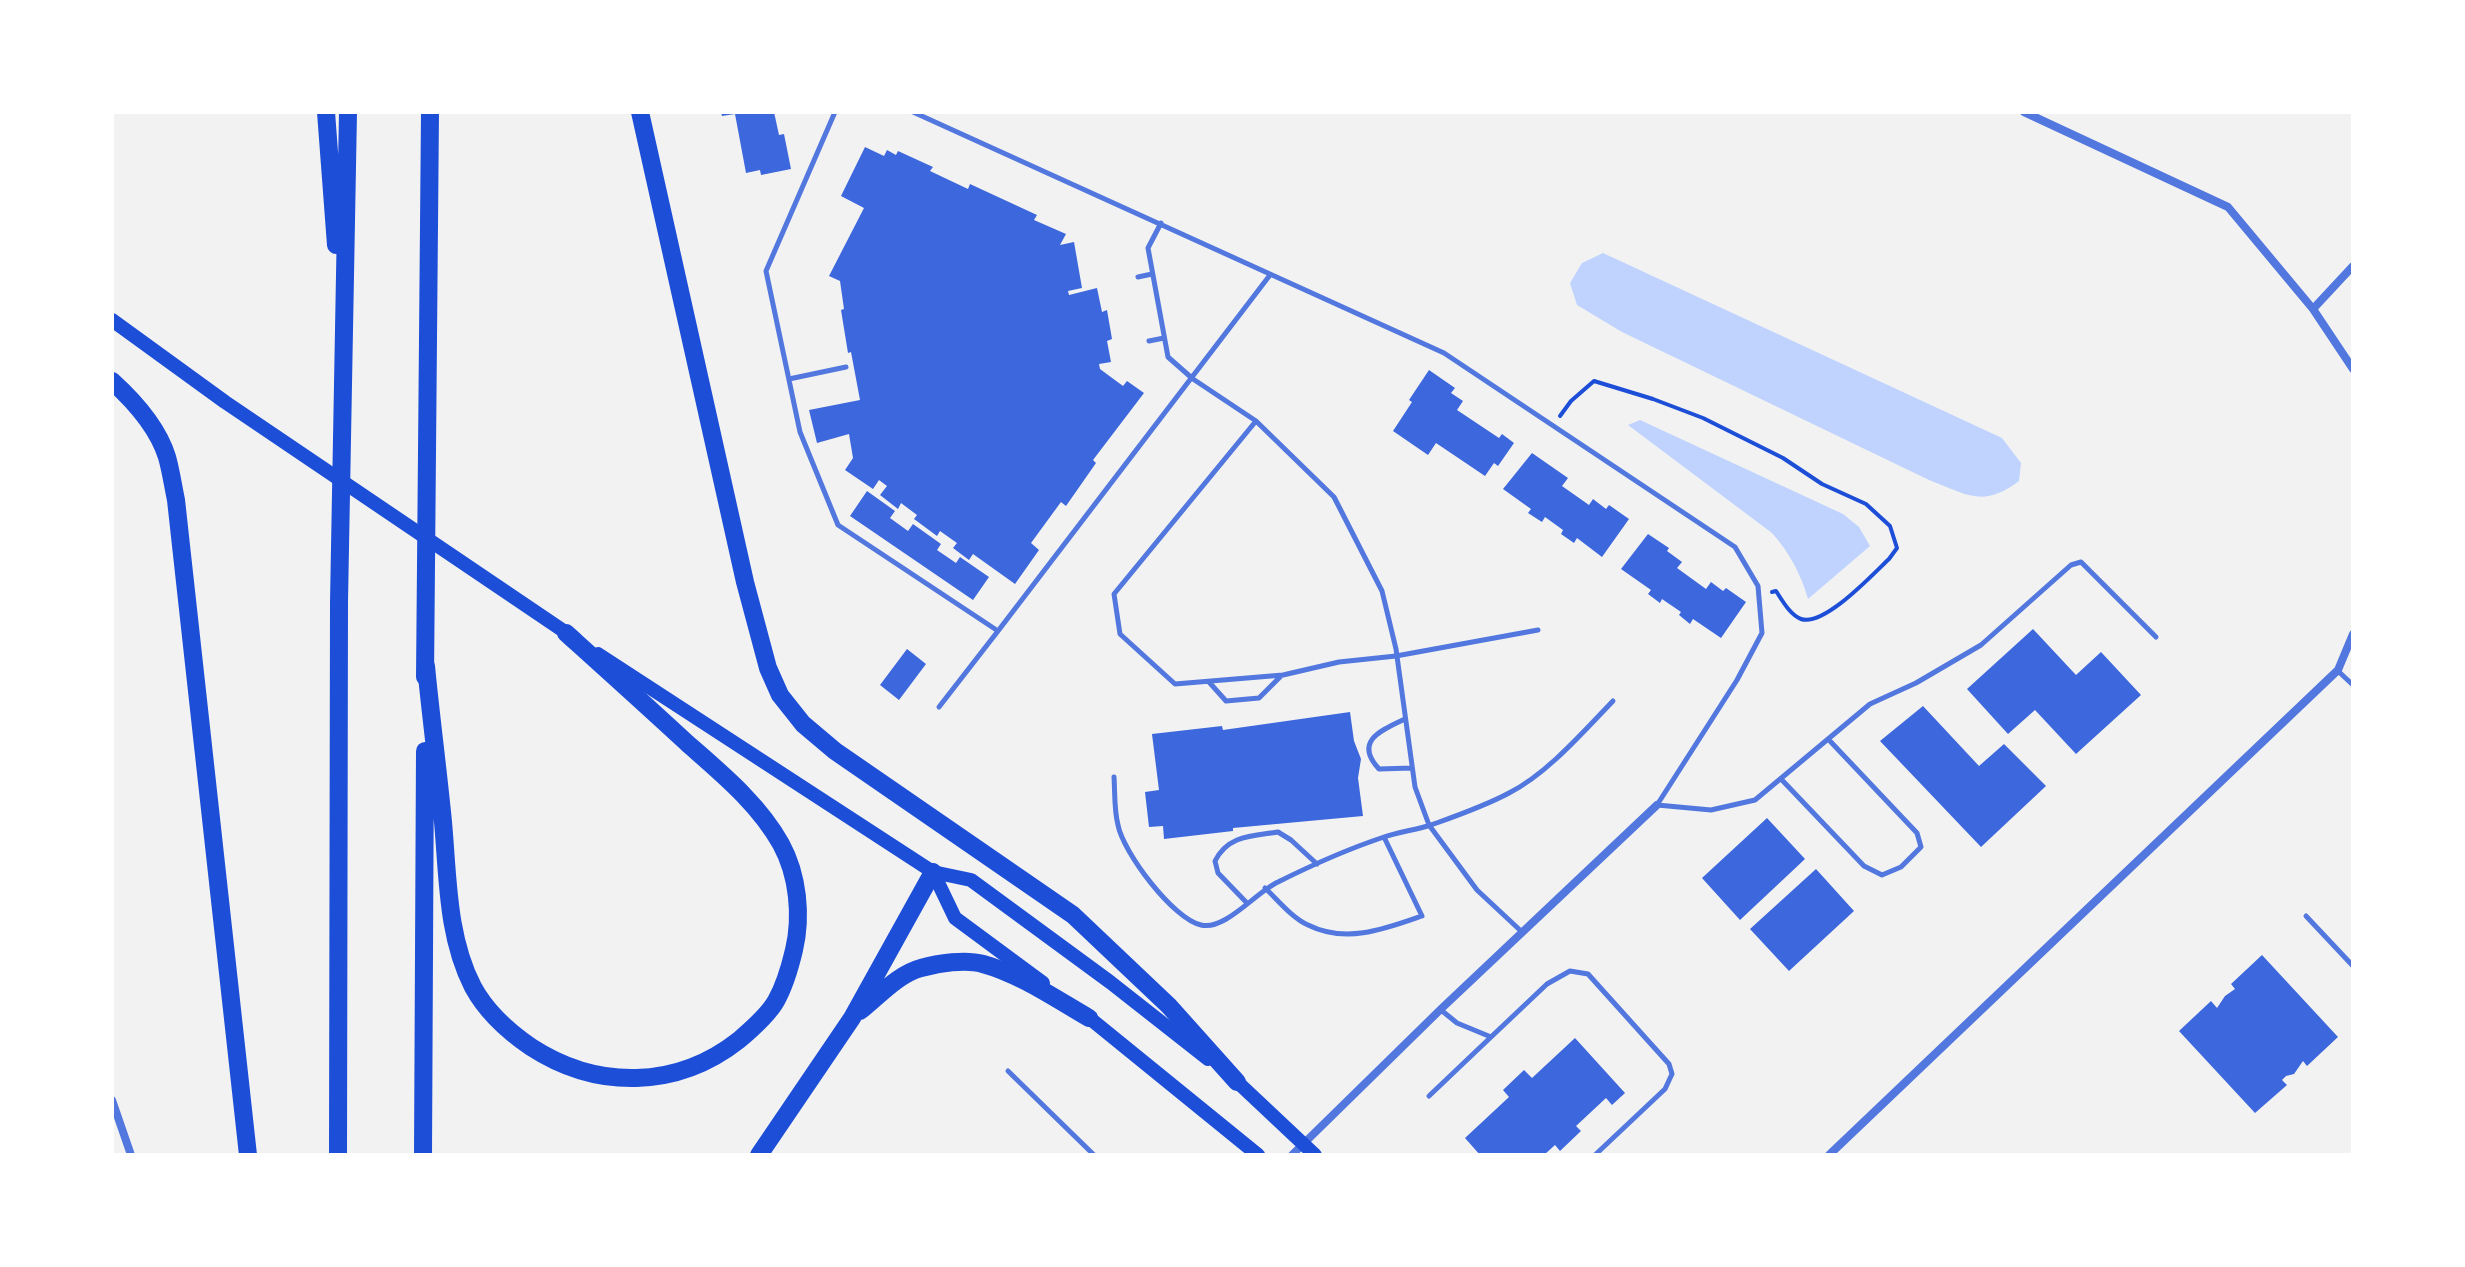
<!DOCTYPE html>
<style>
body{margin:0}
#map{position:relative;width:2465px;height:1267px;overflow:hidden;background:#f2f2f2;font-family:"Noto Sans",sans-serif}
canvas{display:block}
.frame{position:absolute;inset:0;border:114px solid #fff;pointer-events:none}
</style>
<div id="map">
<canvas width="2465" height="1267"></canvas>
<div class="frame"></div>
</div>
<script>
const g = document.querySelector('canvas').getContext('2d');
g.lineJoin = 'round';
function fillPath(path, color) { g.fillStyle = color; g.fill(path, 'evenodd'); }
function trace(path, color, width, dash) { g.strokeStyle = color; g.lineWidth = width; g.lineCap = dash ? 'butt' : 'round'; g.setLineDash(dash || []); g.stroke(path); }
fillPath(new Path2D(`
 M1603 253 2002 438 2021 463 2019 481C1983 508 1968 495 1929 480L1622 332 1577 305 1570 283 1582 263Z
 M1640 420 1843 514 1859 527 1870 546 1808 599C1801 574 1789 552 1772 533L1628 425Z`), '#bfd3fe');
fillPath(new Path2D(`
 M721 112H774L779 135 784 134 791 169 761 175 760 170 746 173 735 114 722 116Z
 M865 147 884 156 887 150 896 155 898 151 933 167 930 171 968 189 970 184 1037 215 1034 220 1066 234 1060 245 1074 242 1082 288 1068 291 1069 295 1097 288 1102 312 1107 310 1112 339 1107 341 1111 362 1099 364 1100 369 1123 386 1127 381 1144 393 1093 460 1096 463 1066 506 1061 502 1031 543 1039 550 1015 584 973 554 969 560 953 548 957 543 940 531 937 536 914 519 917 515 901 503 898 509 880 495 887 486 879 480 873 489 845 470 853 458 849 434 817 443 809 410 860 400 851 352 848 353 841 310 844 309 840 281 829 276 864 208 841 196Z
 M1429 370 1455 388 1451 393 1463 401 1457 410 1499 438 1502 434 1514 443 1498 466 1494 463 1485 476 1436 443 1428 455 1393 431 1412 402 1409 400Z
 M1532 453 1568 478 1562 486 1589 505 1593 499 1606 509 1609 505 1629 519 1602 557 1577 538 1574 543 1561 534 1563 530 1545 517 1542 522 1528 513 1531 509 1503 489Z
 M867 491 895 511 890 518 908 531 913 524 941 544 937 550 956 563 960 557 989 577 973 600 850 516Z
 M1648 534 1669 548 1667 551 1682 562 1677 568 1706 589 1711 582 1723 591 1726 588 1746 602 1721 638 1693 619 1690 624 1679 615 1681 612 1662 599 1660 603 1648 594 1651 590 1621 569Z
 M2033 629 2076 675 2101 652 2141 695 2076 754 2035 710 2008 734 1967 689Z
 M907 649 926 664 899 700 880 685Z
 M1923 706 1979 766 2004 744 2046 786 1981 847 1880 741Z
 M1350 712 1354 741 1361 759 1358 778 1363 816 1233 828V831L1164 839 1163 826 1149 827 1145 792 1159 790 1152 734 1222 726 1223 730Z
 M1767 818 1805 859 1740 920 1702 878Z
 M1816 869 1854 911 1789 971 1750 929Z
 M2262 955 2338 1037 2307 1066 2303 1061 2294 1074 2286 1076 2282 1080 2287 1085 2255 1113 2179 1031 2211 1001 2217 1008 2225 996 2235 989 2231 984Z
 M1575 1038 1625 1093 1612 1105 1606 1098 1576 1126 1581 1131 1560 1151 1555 1145 1544 1155H1480L1465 1138 1509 1097 1503 1090 1524 1070 1532 1078Z`), '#3d67dc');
trace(new Path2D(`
 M1560 416 1571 401 1594 381 1653 399 1703 418 1783 458 1822 484 1866 504 1890 526 1897 548 1889 559C1872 575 1824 627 1801 619 1790 615 1782 600 1776 591L1772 592`), '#1d4ed8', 4);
trace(new Path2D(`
 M835 112 766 271 800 432 838 525 998 631 1270 275
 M913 112 1444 353 1735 547 1758 586 1762 633 1737 680 1657 805 1711 810 1755 800 1870 704 1916 683 1981 645 2071 565 2081 562 2156 637
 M1161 223 1148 248 1168 357 1193 379 1256 421 1334 497 1382 591 1396 649 1415 787 1429 825 1477 890 1522 932
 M1138 277 1152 274
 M1149 341 1164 338
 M789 379 846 367
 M1256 421 1114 594 1120 634 1175 684 1283 675 1339 662 1396 656 1538 630
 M2338 671 2353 685
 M1209 682 1226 701 1259 698 1281 676
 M939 707 998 631
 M1405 719C1382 730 1353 741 1379 769L1412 768
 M1114 777C1115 793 1114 810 1118 825 1123 852 1173 919 1201 925 1225 931 1256 892 1278 882 1312 865 1348 849 1384 837 1399 832 1415 830 1431 825 1456 816 1485 806 1509 793 1547 774 1584 731 1613 701
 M1781 779 1864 866 1882 875 1901 867 1921 847 1917 833 1829 740
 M1265 888C1278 900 1292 918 1308 925 1346 944 1385 929 1422 916L1384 837
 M1246 902 1218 873 1215 861C1228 835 1252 836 1278 832L1291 840 1317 864
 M2306 916 2353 966
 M1441 1010 1457 1023 1491 1037 1547 984 1570 971 1588 974 1669 1064 1672 1074 1665 1089 1595 1155
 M1008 1071 1094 1155
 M1429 1096 1491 1037`), '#5277de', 5);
trace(new Path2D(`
 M2024 112 2228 207 2313 309 2353 369
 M2313 309 2353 266
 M112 1100 131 1155
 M1292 1155 1441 1009 1657 805
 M1829 1155 2338 670 2353 634`), '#5277de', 8);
trace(new Path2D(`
 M112 320 225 402 574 638
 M598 654 933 872 971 880 1110 982 1208 1059
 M933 872 955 918 1043 983
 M1082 1012 1258 1155
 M1231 1076 1315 1155`), '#1d4ed8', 14);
trace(new Path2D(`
 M326 112 336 245
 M640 112 745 582 768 668 780 695 803 724 835 751 1073 915 1169 1006 1237 1082
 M112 381C134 401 158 428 167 457 171 471 173 486 176 500L248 1155
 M426 666C431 718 438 770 443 822 448 877 447 937 473 987 486 1011 509 1032 531 1047 597 1090 677 1089 739 1040 752 1029 768 1015 776 1001 785 985 790 967 794 950 802 916 798 875 781 844 759 804 721 773 687 743 647 706 607 670 566 633
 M425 677 430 112
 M860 1011C878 997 898 974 921 968 938 963 966 959 983 964 1020 974 1056 999 1089 1018
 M338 1155 339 602 348 112
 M423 1155 425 751
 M759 1155 852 1018 933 872`), '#1d4ed8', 18);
</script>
